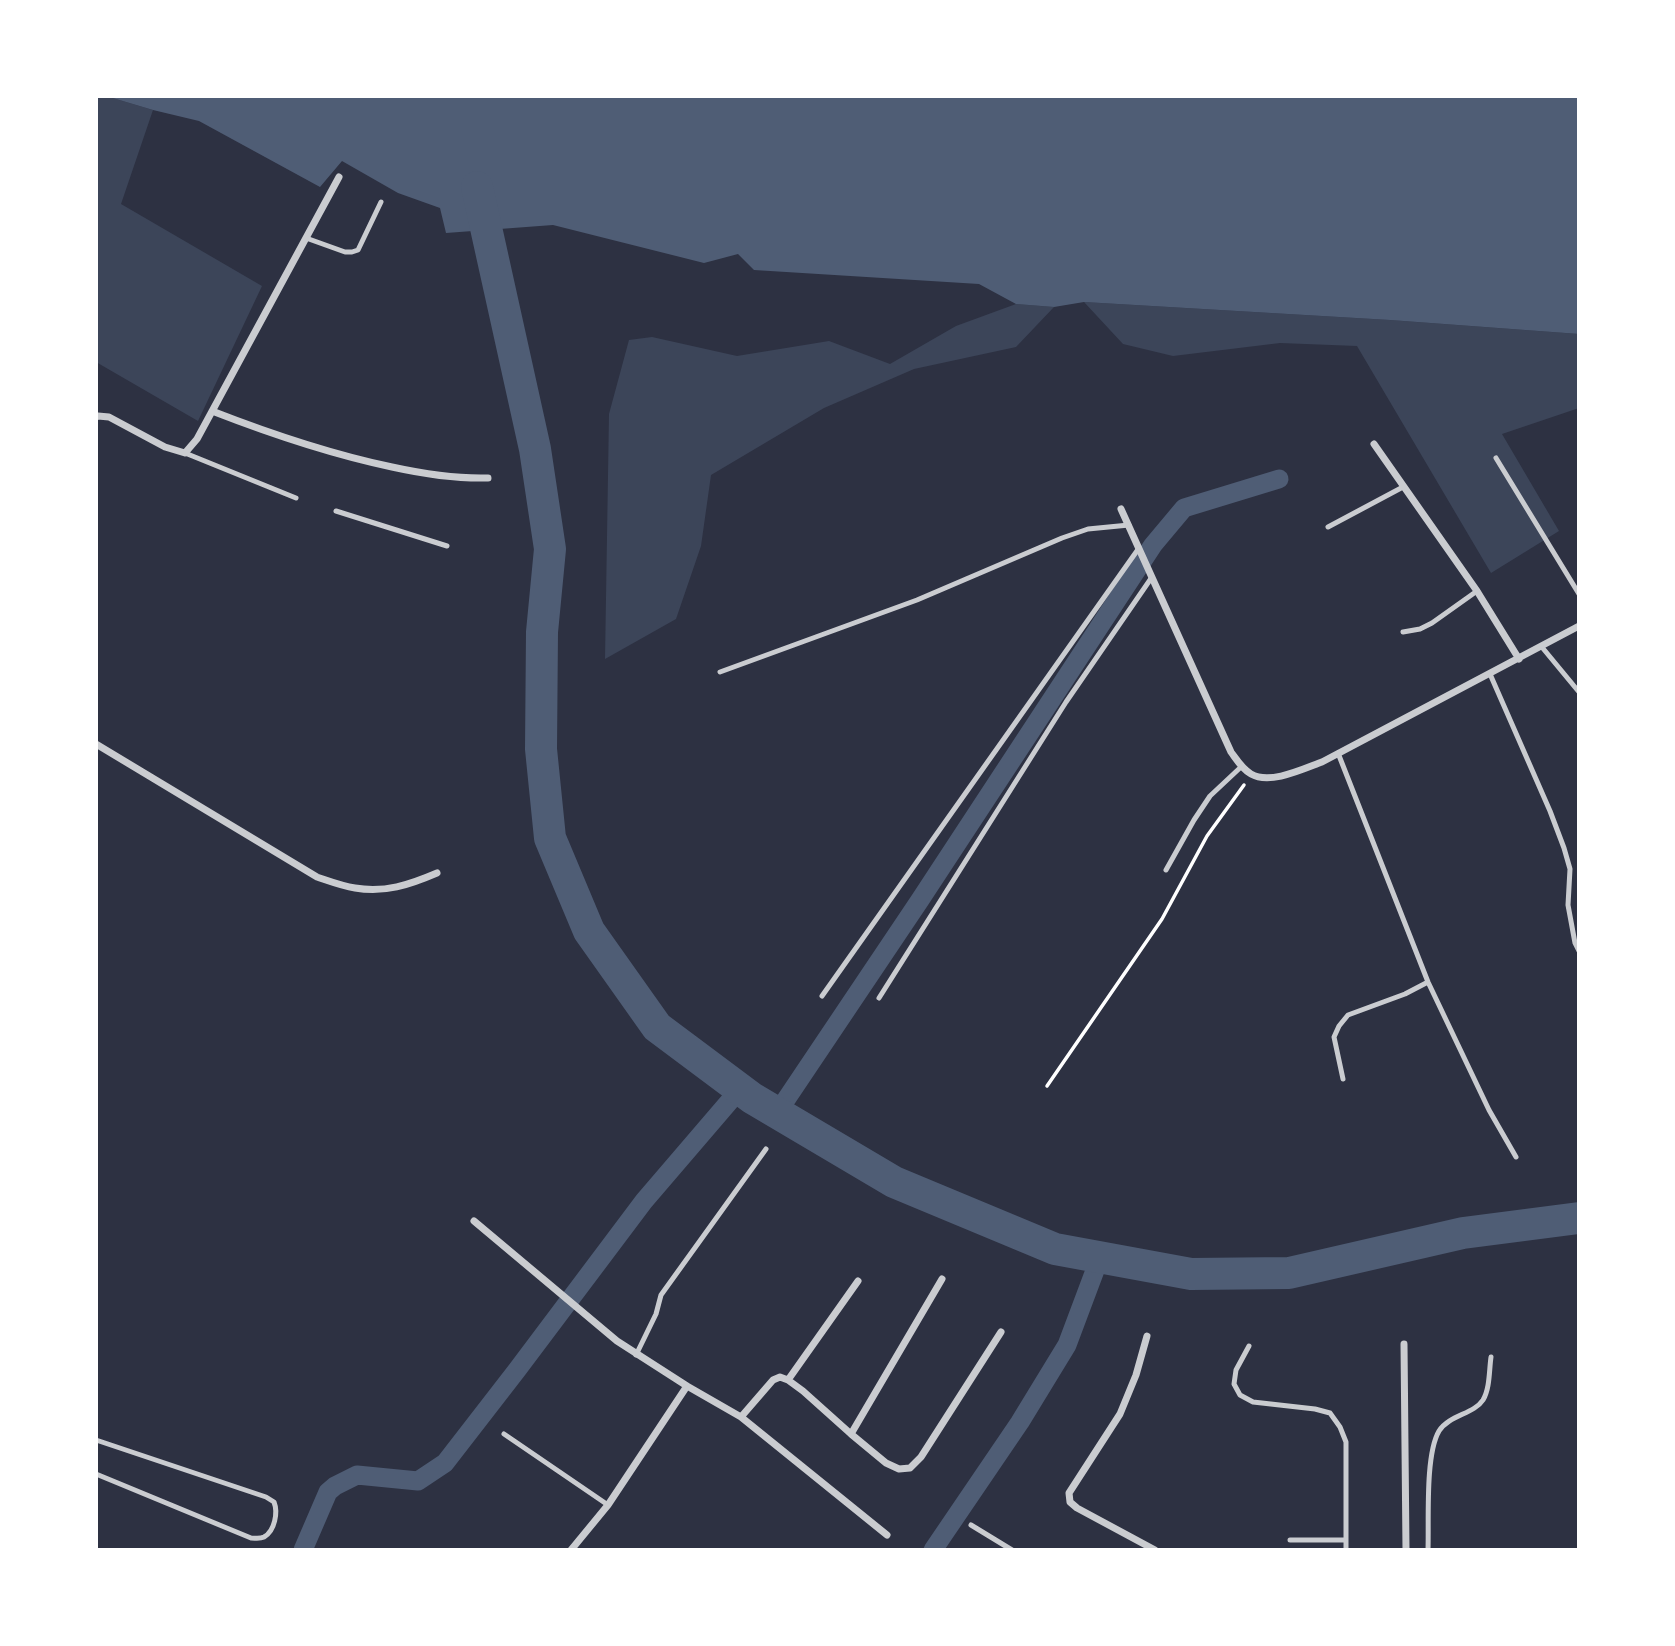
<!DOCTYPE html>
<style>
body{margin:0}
#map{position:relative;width:1675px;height:1646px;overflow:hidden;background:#2d3142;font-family:Mulish,sans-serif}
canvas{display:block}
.frame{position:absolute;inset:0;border:98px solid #fff;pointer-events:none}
</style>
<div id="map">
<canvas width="1675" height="1646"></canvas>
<div class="frame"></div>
</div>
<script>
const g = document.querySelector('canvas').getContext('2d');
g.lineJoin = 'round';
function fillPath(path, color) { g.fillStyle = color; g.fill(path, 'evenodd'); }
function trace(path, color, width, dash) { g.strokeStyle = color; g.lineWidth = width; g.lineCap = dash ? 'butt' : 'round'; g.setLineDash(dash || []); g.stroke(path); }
fillPath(new Path2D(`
 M96 96H106L153 110 121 204 262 286 198 421 96 362Z
 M1084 302 1390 320 1579 334V408L1502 434 1559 531 1491 573 1357 346 1280 343 1173 356 1123 344Z
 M1016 304 1054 307 1016 347 914 369 824 408 711 475 701 546 676 619 605 659 609 414 629 340 652 337 737 356 829 341 890 364 956 326Z`), '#3c4559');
fillPath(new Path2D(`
 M106 96H1579V334L1390 320 1084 302 1054 307 1016 304 979 284 754 270 738 254 704 263 553 225 446 233 440 208 398 193 342 161 320 187 199 121 153 110Z`), '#4f5d75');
trace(new Path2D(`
 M777 1113 920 900 1153 545 1184 508 1279 479
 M303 1550 328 1492 335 1486 357 1475 418 1481 445 1463 517 1370 644 1201 740 1089
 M933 1550 1020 1422 1067 1345 1100 1257`), '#4f5d75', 19);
trace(new Path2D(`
 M477 187 535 449 550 549 542 632 541 749 550 838 589 931 657 1027 752 1098 894 1182 1055 1249 1191 1274 1289 1273 1463 1233 1579 1218`), '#4f5d75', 32);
trace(new Path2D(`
 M1047 1086 1162 919 1207 836 1244 785`), '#fff', 3.5);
trace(new Path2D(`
 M306 238 345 252H352L358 250 381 202
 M185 453 296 498
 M1496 458 1579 594
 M336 511 447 546
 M1328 527 1403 487
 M1403 632 1420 629 1432 623 1477 591
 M1541 646 1579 692
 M720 672 917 600 1062 538 1088 529 1129 525
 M1490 674 1550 811 1564 848 1570 869 1568 905 1575 943 1579 951
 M1338 753 1428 982 1489 1110 1516 1157
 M1166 870 1194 820 1210 796 1242 766
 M822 996 1139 548
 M879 998 1066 702 1152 577
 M1343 1079 1334 1037 1339 1026 1348 1015 1405 994 1428 982
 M1249 1346 1236 1370 1234 1384 1240 1395 1253 1402 1315 1409 1330 1413 1340 1427 1346 1442V1550
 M636 1355 656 1314 661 1295 766 1149
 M504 1434 608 1505
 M96 1440 266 1497 274 1502C278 1512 275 1531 264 1537 260 1539 256 1538 251 1538L96 1474
 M971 1525 1012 1550
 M1290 1540H1346
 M1428 1550C1429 1520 1425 1455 1439 1431 1449 1415 1474 1414 1483 1400 1490 1388 1489 1371 1491 1357`), '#caccd0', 5);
trace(new Path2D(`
 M212 411C271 434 330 454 392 467 424 474 455 479 488 478
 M96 417 98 416 109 417 165 447 185 453 197 439 339 177
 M1374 444 1477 591 1519 659
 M1121 509 1231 752C1237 760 1242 769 1251 774 1270 785 1303 769 1322 762L1579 626
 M96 744 317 877C329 881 342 886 355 888 385 893 409 885 437 873
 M474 1221 617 1341 687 1386 741 1417 887 1535
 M1147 1336 1136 1375 1120 1414 1069 1493 1070 1502 1077 1508 1155 1550
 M1404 1344 1406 1550
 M788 1380 858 1281
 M741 1417 773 1380 780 1377 788 1380 803 1391 851 1434 886 1463 899 1469 910 1468 921 1457 1001 1332
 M851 1434 942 1279
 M571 1550 608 1505 687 1386`), '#caccd0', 7);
</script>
